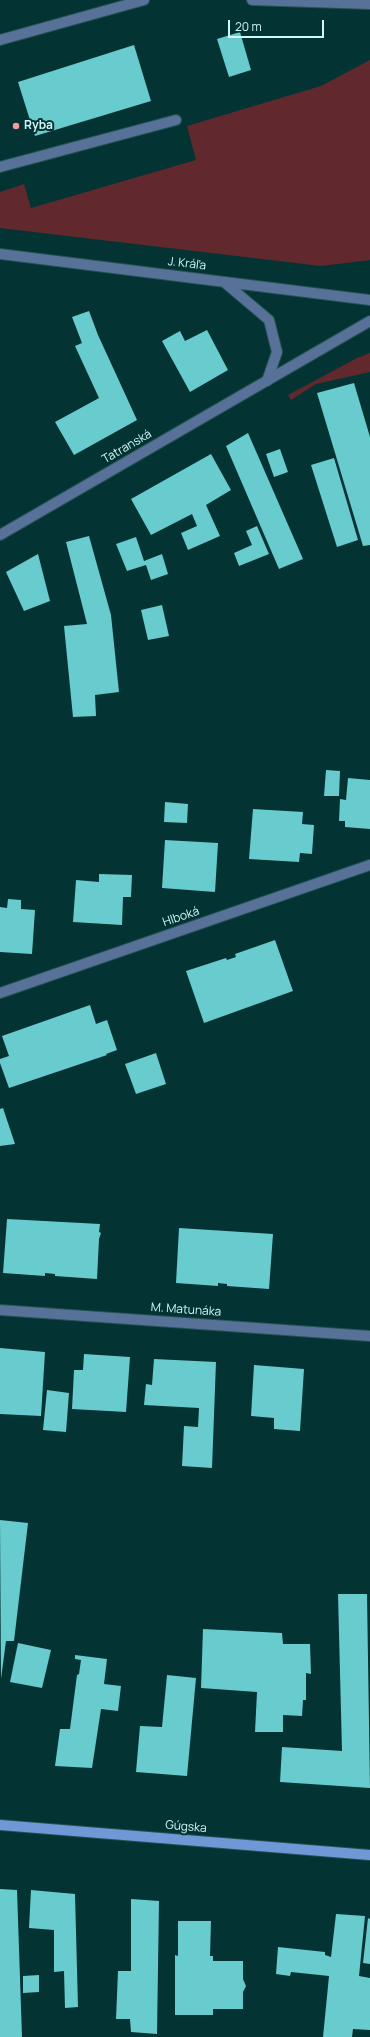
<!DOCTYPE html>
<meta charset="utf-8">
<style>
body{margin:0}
#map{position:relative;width:370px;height:2037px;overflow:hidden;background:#043334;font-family:Manrope,sans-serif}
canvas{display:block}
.scale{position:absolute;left:228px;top:20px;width:96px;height:18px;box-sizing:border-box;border:2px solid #d1f7f8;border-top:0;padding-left:5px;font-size:12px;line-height:14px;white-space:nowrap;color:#d1f7f8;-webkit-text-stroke:3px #043334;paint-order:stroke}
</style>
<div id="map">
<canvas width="370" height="2037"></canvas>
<div class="scale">20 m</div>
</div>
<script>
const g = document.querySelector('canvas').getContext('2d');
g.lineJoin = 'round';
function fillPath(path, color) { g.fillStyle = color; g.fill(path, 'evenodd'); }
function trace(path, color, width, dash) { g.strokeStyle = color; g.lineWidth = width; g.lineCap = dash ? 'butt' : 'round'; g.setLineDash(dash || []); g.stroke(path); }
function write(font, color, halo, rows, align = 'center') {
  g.font = font + ' Manrope,sans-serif'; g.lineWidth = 4; g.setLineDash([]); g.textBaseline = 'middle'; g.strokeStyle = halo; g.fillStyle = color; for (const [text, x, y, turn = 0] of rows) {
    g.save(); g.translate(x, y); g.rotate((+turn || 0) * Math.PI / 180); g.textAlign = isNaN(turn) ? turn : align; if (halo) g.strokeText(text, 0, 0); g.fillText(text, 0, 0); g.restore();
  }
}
fillPath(new Path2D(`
 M370 60V260L321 266 0 228V192L24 184 31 208 196 160 187 126 321 86Z
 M370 353V372L316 384 291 400 288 395 357 358Z`), '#61292d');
fillPath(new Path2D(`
 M240 32 251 70 229 77 217 39Z
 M134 45 151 101 35 136 18 82Z
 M89 311 98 335 137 420 74 455 55 422 99 398 75 346 82 343 72 317Z
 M207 330 228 370 190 392 162 341 180 331 185 341Z
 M354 383 370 437V545L363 546 317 393Z
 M248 433 303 559 279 569 226 446Z
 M280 449 288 472 274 477 266 454Z
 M211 454 231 490 206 505 220 536 188 550 181 533 197 526 192 514 151 535 131 499Z
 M334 458 358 540 337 547 311 465Z
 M257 526 269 554 239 566 234 553 252 545 246 531Z
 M89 536 111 615 119 692 95 695 96 716 73 717 64 626 87 624 66 542Z
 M136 537 144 561 162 554 168 574 151 580 146 565 127 571 116 544Z
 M38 554 50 601 24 611 6 572Z
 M162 605 169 636 148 640 141 610Z
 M326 770 340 771 339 796H324Z
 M348 778 370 780V829L345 827V821H339L340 799 346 800Z
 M165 802 188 804 187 823 164 822Z
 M253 809 303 812 302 824 314 825 312 854 300 853 299 862 249 859Z
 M165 840 218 843 215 892 162 888Z
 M99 874 132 875 131 897H123L122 925 73 922 76 880 99 882Z
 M8 899 21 900V909L35 910 32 954 0 952V907L7 908Z
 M275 940 293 991 204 1023 186 971 226 958 227 960 236 957 235 954Z
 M90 1005 96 1024 107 1020 117 1050 106 1054 107 1055 9 1088 0 1063V1059L9 1056 2 1036Z
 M156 1053 166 1084 136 1094 125 1064Z
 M3 1108 15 1144 0 1146V1109Z
 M7 1219 100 1224 99 1232 101 1233 99 1239 97 1279 55 1276V1274L45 1273V1276L3 1273Z
 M179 1228 273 1234 269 1289 227 1286V1284L218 1283V1286L176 1283Z
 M0 1348 45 1352 41 1416 0 1414Z
 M84 1354 130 1357 126 1412 72 1409 74 1370H83Z
 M154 1359 216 1362 212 1468 182 1466 184 1426 198 1427 199 1408 144 1405 146 1384 152 1385Z
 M254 1365 304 1369 300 1431 274 1429V1418L251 1416Z
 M47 1390 69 1393 66 1432 43 1430Z
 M0 1520 28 1523 14 1641H6L1 1679Z
 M338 1594H367L370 1788 280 1782 282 1747 342 1751Z
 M203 1629 282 1633 283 1644H310L311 1674 306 1673V1700H303L302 1716 283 1715V1732H255L257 1692 201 1688Z
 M18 1643 51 1650 42 1688 10 1682Z
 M75 1655 107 1659 104 1684 121 1686 118 1711 101 1709 92 1768 55 1766 60 1729H70L77 1675 79 1674 81 1660 75 1659Z
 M167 1675 196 1678 187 1776 136 1772 140 1726 162 1727Z
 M0 1889 17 1890 22 2037H0Z
 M31 1890 75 1894 78 2007 65 2008 64 1971 54 1972V1930L29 1928Z
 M131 1899 159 1901 157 2034 131 2032 130 2019H116L118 1971H131Z
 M336 1914 365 1916 359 1976 370 1978V2030L353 2029 352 2037H323L329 1976 291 1972 290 1976 276 1974 278 1947 325 1952V1955L331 1957Z
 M368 1918 370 1919V1964L363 1963Z
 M178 1921H211L210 1956H213V1961H243V1979L246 1986 243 1992V2009H213V2015H175V1955L178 1956Z
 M39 1975V1992L23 1993V1976Z`), '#68cbce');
const service = new Path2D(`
 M0 167 176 120`);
const minor = new Path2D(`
 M252 0 370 4
 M0 40 144 0
 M0 254 370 300
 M224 282 269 320 277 352 267 381
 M0 535 370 321
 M0 993 370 865
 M0 1310 370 1336`);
const secondary = new Path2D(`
 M0 1825 370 1855`);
trace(service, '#255253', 12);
trace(minor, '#255253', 12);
trace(secondary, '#255253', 12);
trace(service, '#577198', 10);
trace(minor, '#577198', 10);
trace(secondary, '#6e98d6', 10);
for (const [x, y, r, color] of [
 [16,126,4,"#f59b9d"]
]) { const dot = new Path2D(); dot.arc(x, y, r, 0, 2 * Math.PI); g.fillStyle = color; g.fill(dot); trace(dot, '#043334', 1.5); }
write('bold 12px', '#d1f7f8', '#043334', [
 ["Ryba",24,126]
], 'left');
write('12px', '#d1f7f8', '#043334', [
 ["J. Kráľa",187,264,7],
 ["Tatranská",127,447,-30],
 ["Hlboká",181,917,-19],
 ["M. Matunáka",186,1310,4],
 ["Gúgska",186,1827,5]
]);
</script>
